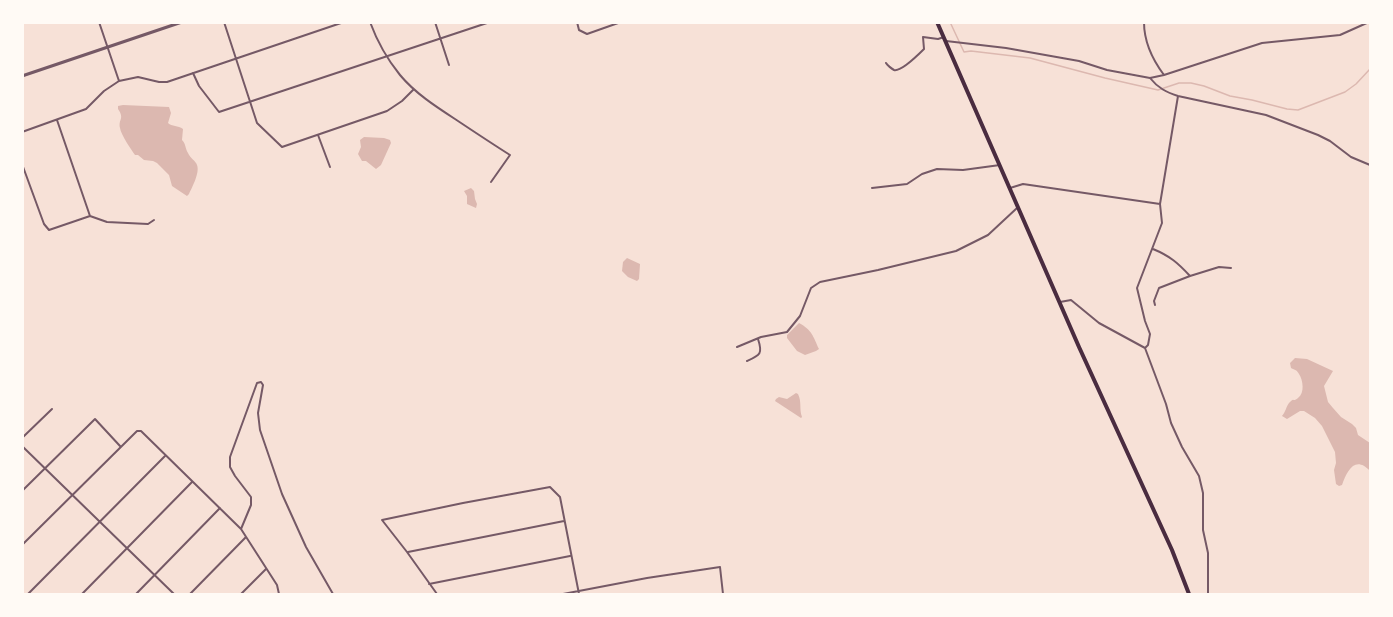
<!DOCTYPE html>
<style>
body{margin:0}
#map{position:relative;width:1393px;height:617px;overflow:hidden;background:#f7e1d7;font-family:Raleway,sans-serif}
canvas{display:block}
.frame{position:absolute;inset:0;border:24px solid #fffaf5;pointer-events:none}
</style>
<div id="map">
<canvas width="1393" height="617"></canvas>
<div class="frame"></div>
</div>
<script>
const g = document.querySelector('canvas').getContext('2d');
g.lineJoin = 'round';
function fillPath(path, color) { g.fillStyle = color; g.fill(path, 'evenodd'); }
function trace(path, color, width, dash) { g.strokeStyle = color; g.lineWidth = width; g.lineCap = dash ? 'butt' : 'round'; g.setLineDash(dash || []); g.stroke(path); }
fillPath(new Path2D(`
 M123 105 169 107 171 113 168 123C172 127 178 125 183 129L182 140C186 144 185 148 188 153 190 158 196 161 197 165 200 173 192 187 189 194L187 196 172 186 169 175 157 163 153 161 144 160 138 155H135C131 149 121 135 120 128 118 119 125 119 118 109V106Z
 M364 137 384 138 390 140 391 143 381 165 376 169 366 161H362L358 154 361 147 360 140Z
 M471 188 474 191 475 199 477 204 476 208 467 204V196L464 191Z
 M627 258 640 264 639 279 637 281 628 277 622 271 623 262Z
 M799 323C812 330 813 336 819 349L816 351 805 355 797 351 787 338V335Z
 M1295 358 1307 359 1333 371 1324 386 1328 402 1333 408 1341 417 1352 424 1356 428 1358 435 1370 443V471C1355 455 1347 471 1342 485L1339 486 1336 484 1334 470 1336 463 1335 452 1322 426 1315 418 1304 411H1300L1287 419 1282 416C1286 411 1286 407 1289 403 1295 396 1292 403 1298 398 1305 393 1303 380 1299 374 1297 370 1295 370 1291 368L1290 363Z
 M796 393 798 394C802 402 799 409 802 417L801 418 775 401 776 399 779 397 787 399Z`), '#dcb8b0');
trace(new Path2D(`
 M950 22 964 52 971 51 1030 58 1105 78 1158 90 1179 83H1191L1204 86 1230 96 1252 100 1287 109 1298 110 1345 92 1356 84 1370 69`), '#dcb8b0', 1.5);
trace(new Path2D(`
 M99 22 119 81
 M224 22 257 123 282 147 387 111 402 101 414 89
 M370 22C377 41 387 59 400 75 415 93 435 106 455 119 473 131 491 143 510 155L491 182
 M435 22 449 65
 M577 22 579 30 587 34 621 22
 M1144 22C1144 42 1152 59 1164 75
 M946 41 1006 48 1079 61 1107 70 1150 78 1164 75 1262 43 1340 35 1369 22
 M886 63C887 65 892 69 894 70 901 72 919 54 924 49L923 37 938 39 944 37
 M193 73 199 86 219 112 490 22
 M1150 78C1158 88 1166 92 1178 96L1266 115 1318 135 1330 141 1351 157 1370 165
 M57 120 90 216
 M22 132 86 109 104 91 119 81 138 77 159 82H167L344 22
 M318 135 330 167
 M22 164 44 224 49 230 90 216 107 222 148 224 154 220
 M872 188 907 184 922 174 937 169 963 170 1000 165
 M1010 188 1023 184 1160 204
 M1153 249C1170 256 1178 263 1190 276L1219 267 1231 268
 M1060 302 1071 300 1099 323 1145 348 1166 404 1171 423 1182 447 1199 476 1203 493V530L1208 553V594
 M1155 305 1154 301 1159 288 1190 276
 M737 347 761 337 787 332 800 316 811 288 820 282 878 270 956 251 988 235 1017 208
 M1145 348 1148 345 1150 334 1145 321 1137 288 1162 223 1160 204 1178 96
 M747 361C760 355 763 354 758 339
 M22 438 52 409
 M22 446 174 594
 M22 491 95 419 120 446
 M241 529 251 505V497L235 476 230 467V457L257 383 261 382 263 385 258 413 260 430 282 494 306 547 333 594
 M22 545 137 431H141L241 529 277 585 279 594
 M408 552 564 521
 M429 584 570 556
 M28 594 165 456
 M82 594 192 482
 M136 594 220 508
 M190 594 246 537
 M241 594 266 569
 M437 594 407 552 382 520 463 503 550 487 560 497 579 594
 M563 594 647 578 720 567 723 594`), '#755966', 2);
trace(new Path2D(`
 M22 76 182 22`), '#755966', 3);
trace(new Path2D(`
 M937 22 1079 347 1172 550 1189 594`), '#4a2c40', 4);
</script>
